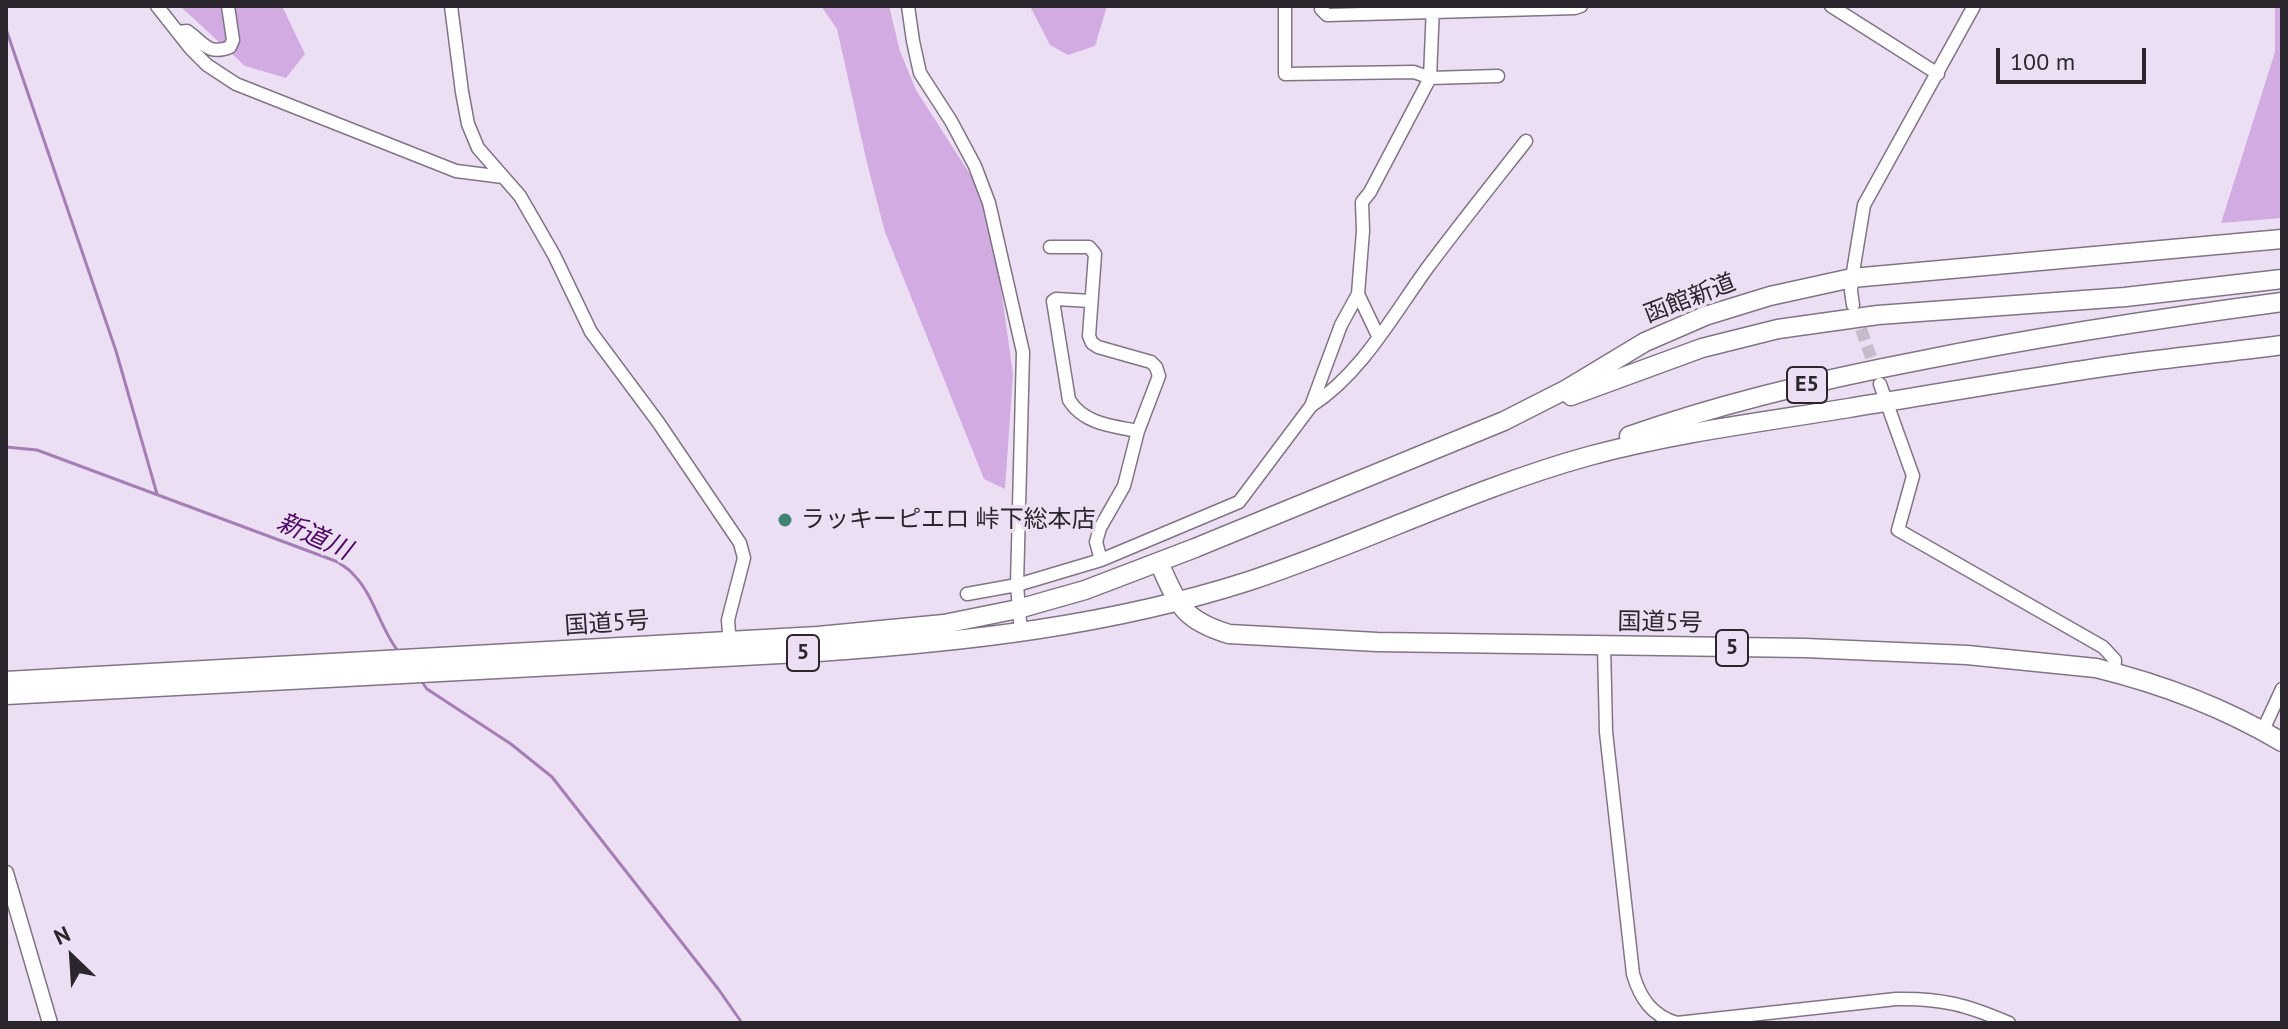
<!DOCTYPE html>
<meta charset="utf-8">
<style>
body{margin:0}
#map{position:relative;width:2288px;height:1029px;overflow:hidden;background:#eddff3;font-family:"PT Sans",sans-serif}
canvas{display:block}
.frame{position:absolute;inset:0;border:8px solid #2b262d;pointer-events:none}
.north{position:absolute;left:32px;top:917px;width:80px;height:80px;-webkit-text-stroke:6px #eddff3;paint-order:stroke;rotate:335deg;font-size:22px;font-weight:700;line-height:32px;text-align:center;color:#2b262d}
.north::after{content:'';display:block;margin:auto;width:28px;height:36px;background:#2b262d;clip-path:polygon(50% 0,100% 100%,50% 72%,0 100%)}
.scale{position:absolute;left:1996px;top:48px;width:150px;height:36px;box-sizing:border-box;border:4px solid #2b262d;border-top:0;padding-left:10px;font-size:24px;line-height:28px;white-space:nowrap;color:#2b262d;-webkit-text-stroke:6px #eddff3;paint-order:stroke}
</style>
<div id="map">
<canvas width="2288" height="1029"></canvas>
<div class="frame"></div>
<div class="north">N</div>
<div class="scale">100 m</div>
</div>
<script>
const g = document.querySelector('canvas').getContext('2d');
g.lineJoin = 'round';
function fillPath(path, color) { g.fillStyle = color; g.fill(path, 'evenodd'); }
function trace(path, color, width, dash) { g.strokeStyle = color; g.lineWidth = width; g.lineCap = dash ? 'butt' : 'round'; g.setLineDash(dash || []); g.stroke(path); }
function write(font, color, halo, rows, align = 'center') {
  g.font = font + ' "PT Sans","Noto Sans JP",sans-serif'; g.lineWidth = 7; g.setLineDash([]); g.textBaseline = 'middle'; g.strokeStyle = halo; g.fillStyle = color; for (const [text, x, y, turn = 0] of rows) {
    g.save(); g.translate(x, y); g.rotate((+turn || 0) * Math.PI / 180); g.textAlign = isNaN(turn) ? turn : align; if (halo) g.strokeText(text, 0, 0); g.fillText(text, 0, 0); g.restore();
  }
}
fillPath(new Path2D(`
 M180 6H282L305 54 286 78 245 66Z
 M821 6H889L900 51 916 90 975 182 993 232 1013 374 1005 489 984 479 885 232 867 163 837 29Z
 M1030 6H1107L1095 46 1068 55 1050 45Z
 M2275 6H2282V218L2221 223 2275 52Z`), '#d2abe2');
trace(new Path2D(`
 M6 29 116 351 157 494
 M6 447 37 450 338 562C343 566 349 569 353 574 374 595 380 628 398 651
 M420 679 427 689 511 744 552 777 719 990 742 1023`), '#a47eb4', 3);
trace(new Path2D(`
 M1855 312 1877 374`), '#c6bacb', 12, [12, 6]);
const minor = new Path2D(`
 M157 6 191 49 207 65 236 84 456 171 503 177
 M451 6 462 92 468 124 478 148 520 196 554 255 591 332 658 422 740 543 744 558 728 620 730 645
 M908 6 913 41 920 73 951 121 975 166 989 203 1023 352 1017 585 1021 633
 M1285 6V74L1414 72 1430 78 1498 76
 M1321 6V9L1327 15 1575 8 1581 6
 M1831 6 1938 74
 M178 32 187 31C203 42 208 56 230 47L233 40 228 6
 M1050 247H1089L1095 254 1089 336 1092 343 1098 347 1151 362 1156 367 1159 376 1138 431 1124 486 1100 528 1096 542 1101 560
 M1358 294 1378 336
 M1091 301 1056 299 1053 301 1069 400C1084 424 1112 426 1138 431
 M1853 305 1851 291 1852 278 1864 205 1974 6
 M1880 384 1913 476 1898 530 2103 647 2115 660 2114 673
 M1311 406C1362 373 1393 315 1428 267 1460 224 1493 183 1526 141
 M967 594 1017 585 1101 560 1239 502 1311 406 1341 325 1358 294 1363 231 1362 202 1370 192 1430 78 1433 6
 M1604 645 1606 732 1633 974C1640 998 1652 1016 1677 1023L1896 999C1942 998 1967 1005 2009 1023
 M2263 730 2282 689`);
const major = new Path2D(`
 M6 873 50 1023`);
const highway = new Path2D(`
 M1571 396 1702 348 1778 329 1878 315 2125 297 2282 279
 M1629 436C1724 402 1824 379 1923 360 2042 336 2162 318 2282 302
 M1159 563C1178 604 1182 620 1229 634L1377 642 1805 648 1967 655 2096 668C2162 684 2223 707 2282 742
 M6 681 818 636 944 624 1018 609 1085 590 1195 548 1504 421 1567 389 1645 342 1705 316 1770 296 1852 278 2282 239
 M6 695 818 652C964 642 1109 626 1249 581 1364 543 1473 488 1589 456 1674 433 1762 422 1849 408 1941 393 2032 377 2125 364 2177 357 2230 352 2282 345`);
trace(minor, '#807485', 15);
trace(major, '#807485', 17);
trace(highway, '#807485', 21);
trace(minor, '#fff', 12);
trace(major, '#fff', 14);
trace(highway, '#fff', 18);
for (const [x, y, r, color] of [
 [785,520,8,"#408374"]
]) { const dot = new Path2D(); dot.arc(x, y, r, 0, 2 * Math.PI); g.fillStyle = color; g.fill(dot); trace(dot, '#eddff3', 3); }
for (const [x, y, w] of [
 [1807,385,40],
 [1732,648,32],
 [803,653,32]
]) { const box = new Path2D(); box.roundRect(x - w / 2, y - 18, w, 36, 6); g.fillStyle = '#eddff3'; g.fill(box); trace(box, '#2b262d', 2); }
write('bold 22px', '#2b262d', null, [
 ["E5",1807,385],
 ["5",1732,648],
 ["5",803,653]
]);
write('24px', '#2b262d', '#eddff3', [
 ["函館新道",1690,299,-21],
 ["国道5号",1660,623,1],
 ["国道5号",607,624,-4]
]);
write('24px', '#2b262d', '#eddff3', [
 ["ラッキーピエロ 峠下総本店",801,520]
], 'left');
write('italic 26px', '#4e0964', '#eddff3', [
 ["新道川",314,537,24]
]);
</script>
